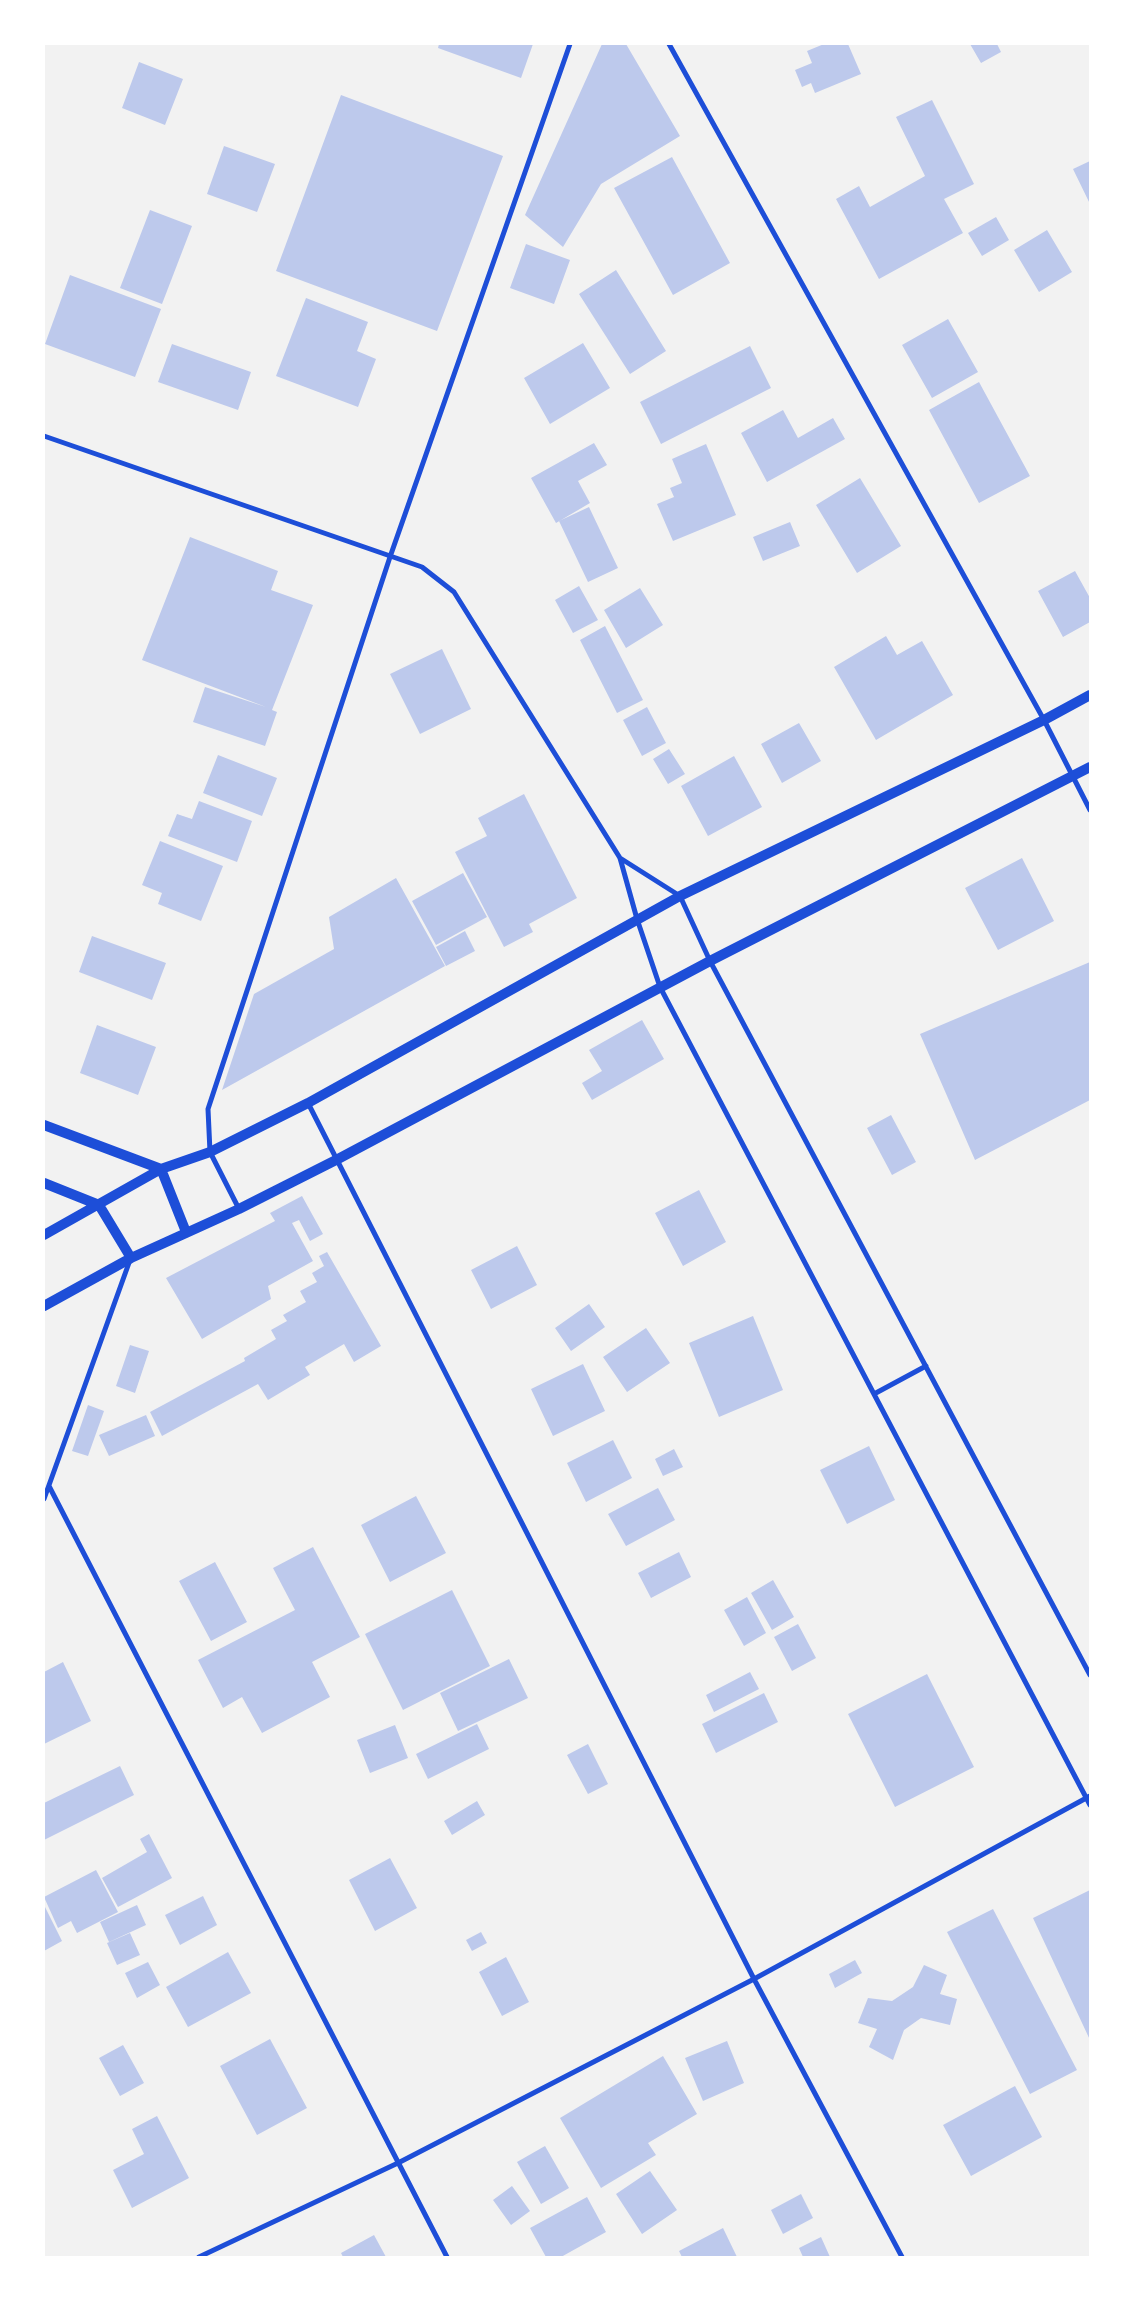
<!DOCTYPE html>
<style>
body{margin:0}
#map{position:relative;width:1134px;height:2301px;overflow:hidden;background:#f2f2f2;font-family:"Work Sans",sans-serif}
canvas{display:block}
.frame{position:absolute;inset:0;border:45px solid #fff;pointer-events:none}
</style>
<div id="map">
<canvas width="1134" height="2301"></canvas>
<div class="frame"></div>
</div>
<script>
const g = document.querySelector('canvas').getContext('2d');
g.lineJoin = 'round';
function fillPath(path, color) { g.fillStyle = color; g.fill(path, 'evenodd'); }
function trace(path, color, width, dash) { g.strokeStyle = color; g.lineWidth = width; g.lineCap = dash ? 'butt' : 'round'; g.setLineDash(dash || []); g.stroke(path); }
fillPath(new Path2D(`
 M439 44H533L521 78 438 48Z
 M602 44H626L680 136 601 184 563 247 525 215Z
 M824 44H848L861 74 815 93 811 83 802 87 795 70 812 63 807 51Z
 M970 44H997L1001 52 981 63Z
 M139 62 183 79 165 125 122 108Z
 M341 95 503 156 437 331 276 271Z
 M932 100 974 184 944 199 963 233 879 279 836 199 859 186 870 207 925 176 896 117Z
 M224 146 275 164 257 212 207 194Z
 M672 157 730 263 673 295 614 188Z
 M1090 161V204L1073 169Z
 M150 210 192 226 162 304 120 288Z
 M996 217 1009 240 982 256 968 233Z
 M1047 230 1072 272 1039 292 1014 250Z
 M526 244 570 260 554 304 510 288Z
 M616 270 666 351 630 374 579 294Z
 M70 275 161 309 135 377 45 344Z
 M306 298 368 322 357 351 376 359 358 407 276 376Z
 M948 319 978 372 932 398 902 345Z
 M583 343 610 388 550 424 524 378Z
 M172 344 251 372 238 410 158 382Z
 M750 346 771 388 661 444 640 402Z
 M979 382 1030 476 979 503 929 410Z
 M783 410 798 438 833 418 845 439 767 482 741 433Z
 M594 443 607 465 578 481 590 503 556 523 531 478Z
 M706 444 736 515 673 541 657 504 674 497 670 488 682 483 672 459Z
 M860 478 901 546 857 573 816 505Z
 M589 507 618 568 588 582 559 521Z
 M790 522 800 546 763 561 753 537Z
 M190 537 278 571 271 590 313 605 272 710 277 712 265 746 193 722 205 687 266 707 142 660Z
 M1075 571 1090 598V622L1063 637 1038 591Z
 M579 586 598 620 573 633 555 600Z
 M640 588 663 625 626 648 604 610Z
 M605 626 643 700 617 713 580 640Z
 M886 636 897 655 922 641 953 695 876 740 834 667Z
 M442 649 471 709 420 734 390 674Z
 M647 707 666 743 642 756 623 720Z
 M799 723 821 761 782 783 761 744Z
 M669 749 685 774 668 784 653 759Z
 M218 755 277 778 262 816 203 793Z
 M734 756 762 807 708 836 681 786Z
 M524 794 577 898 529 924 533 932 504 947 455 852 487 836 478 818Z
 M199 801 252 821 237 862 168 836 177 814 192 819Z
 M160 841 223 866 201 921 158 904 162 893 142 885Z
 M1022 858 1054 921 998 950 965 888Z
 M463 873 487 917 436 945 412 901Z
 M396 878 445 966 222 1090 254 994 334 949 329 917Z
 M465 931 475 951 446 966 436 947Z
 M92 936 166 963 152 1000 79 972Z
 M1090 962V1100L975 1160 920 1034Z
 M642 1020 664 1059 592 1100 582 1083 602 1071 589 1050Z
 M97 1025 156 1047 138 1095 80 1073Z
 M891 1115 916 1162 892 1175 867 1128Z
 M699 1190 726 1242 683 1266 655 1213Z
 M302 1196 323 1234 310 1241 299 1220 292 1223 313 1261 268 1286 271 1299 202 1339 166 1278 275 1221 270 1213Z
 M517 1246 537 1285 491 1309 471 1270Z
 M327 1252 381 1346 354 1362 344 1344 305 1367 310 1375 268 1400 258 1384 162 1436 150 1412 245 1361 244 1358 276 1339 271 1330 287 1321 283 1315 306 1302 300 1291 317 1282 312 1273 324 1266 319 1256Z
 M589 1304 605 1327 571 1351 555 1328Z
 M753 1316 783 1390 719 1417 689 1343Z
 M646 1328 670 1363 627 1392 603 1357Z
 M130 1345 149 1351 135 1393 116 1386Z
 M583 1364 605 1411 553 1436 531 1389Z
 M88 1405 104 1411 88 1456 72 1451Z
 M146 1415 155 1436 109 1456 99 1435Z
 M613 1440 632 1478 586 1502 567 1463Z
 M869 1446 895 1500 847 1524 820 1470Z
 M674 1449 683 1467 663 1476 655 1459Z
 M658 1488 675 1520 626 1546 608 1514Z
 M416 1496 446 1553 390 1582 361 1525Z
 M313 1547 360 1637 312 1662 330 1697 262 1733 242 1697 223 1708 198 1660 295 1610 273 1568Z
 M679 1552 691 1577 651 1598 638 1573Z
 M215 1562 247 1622 211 1641 179 1581Z
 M773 1580 794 1617 772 1630 751 1593Z
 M452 1590 490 1666 403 1710 365 1634Z
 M747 1597 766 1633 744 1646 724 1610Z
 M798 1624 816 1658 792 1671 774 1637Z
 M509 1659 528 1698 458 1731 440 1693Z
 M63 1662 91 1721 44 1744V1672Z
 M750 1672 759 1689 714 1712 706 1695Z
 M927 1674 974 1767 895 1807 848 1714Z
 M764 1693 778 1722 716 1753 702 1724Z
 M477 1724 489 1749 428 1779 416 1754Z
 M395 1725 408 1758 370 1773 357 1740Z
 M588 1744 608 1784 588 1794 567 1755Z
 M120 1766 134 1795 44 1840V1803Z
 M477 1801 485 1815 452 1835 444 1821Z
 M149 1834 172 1878 118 1907 102 1878 147 1852 140 1839Z
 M390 1858 417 1908 375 1931 349 1880Z
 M96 1870 118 1912 77 1933 71 1921 58 1928 44 1897Z
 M1090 1890V2040L1033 1918Z
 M203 1896 217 1925 180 1945 165 1915Z
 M44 1905 62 1941 44 1951Z
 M137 1905 146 1925 109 1942 100 1922Z
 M993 1909 1077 2070 1030 2094 947 1932Z
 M481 1932 487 1943 472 1951 466 1940Z
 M130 1933 140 1955 117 1965 107 1943Z
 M228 1952 251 1993 188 2027 166 1987Z
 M506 1957 529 2002 502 2016 479 1972Z
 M855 1960 862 1973 835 1988 829 1974Z
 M148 1962 160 1985 137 1998 125 1973Z
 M924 1965 947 1975 940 1994 957 1999 950 2025 921 2018 904 2030 893 2060 869 2047 877 2029 858 2023 868 1998 892 2001 913 1987Z
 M270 2039 307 2108 257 2135 220 2066Z
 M727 2041 744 2083 703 2101 685 2058Z
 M123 2045 144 2083 120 2096 99 2058Z
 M663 2056 697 2114 648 2143 656 2155 601 2188 560 2118Z
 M1015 2086 1042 2137 971 2176 943 2125Z
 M157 2116 189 2178 132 2208 113 2170 144 2154 132 2129Z
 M545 2146 569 2188 541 2204 517 2162Z
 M650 2171 677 2210 642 2234 616 2194Z
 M512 2186 530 2211 511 2225 493 2200Z
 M801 2194 813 2218 783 2234 771 2210Z
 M587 2197 606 2232 561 2257H546L530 2228Z
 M723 2228 737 2257H682L679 2251Z
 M374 2235 386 2257H343L341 2253Z
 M821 2237 830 2257H803L799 2248Z`), '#bdc9ec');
trace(new Path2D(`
 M669 44 1044 720 1090 810
 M44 436 422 567 454 592 620 858 637 919 660 987 1090 1805
 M620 858 680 896 710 961 1090 1675
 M308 1103 754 1979 902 2257
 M239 1209 210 1152 208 1109 390 557 570 44
 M874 1394 926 1366
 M49 1486 447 2257
 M44 1499 130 1260
 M199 2257 398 2163 754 1979 1090 1796`), '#1d4ed8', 5);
trace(new Path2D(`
 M44 1125 161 1169 186 1232
 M44 1183 99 1205 131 1258
 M44 1235 161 1169 210 1152 308 1103 680 896 1044 720 1090 695
 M44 1306 131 1258 239 1209 338 1159 710 961 1090 767`), '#1d4ed8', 10);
</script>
